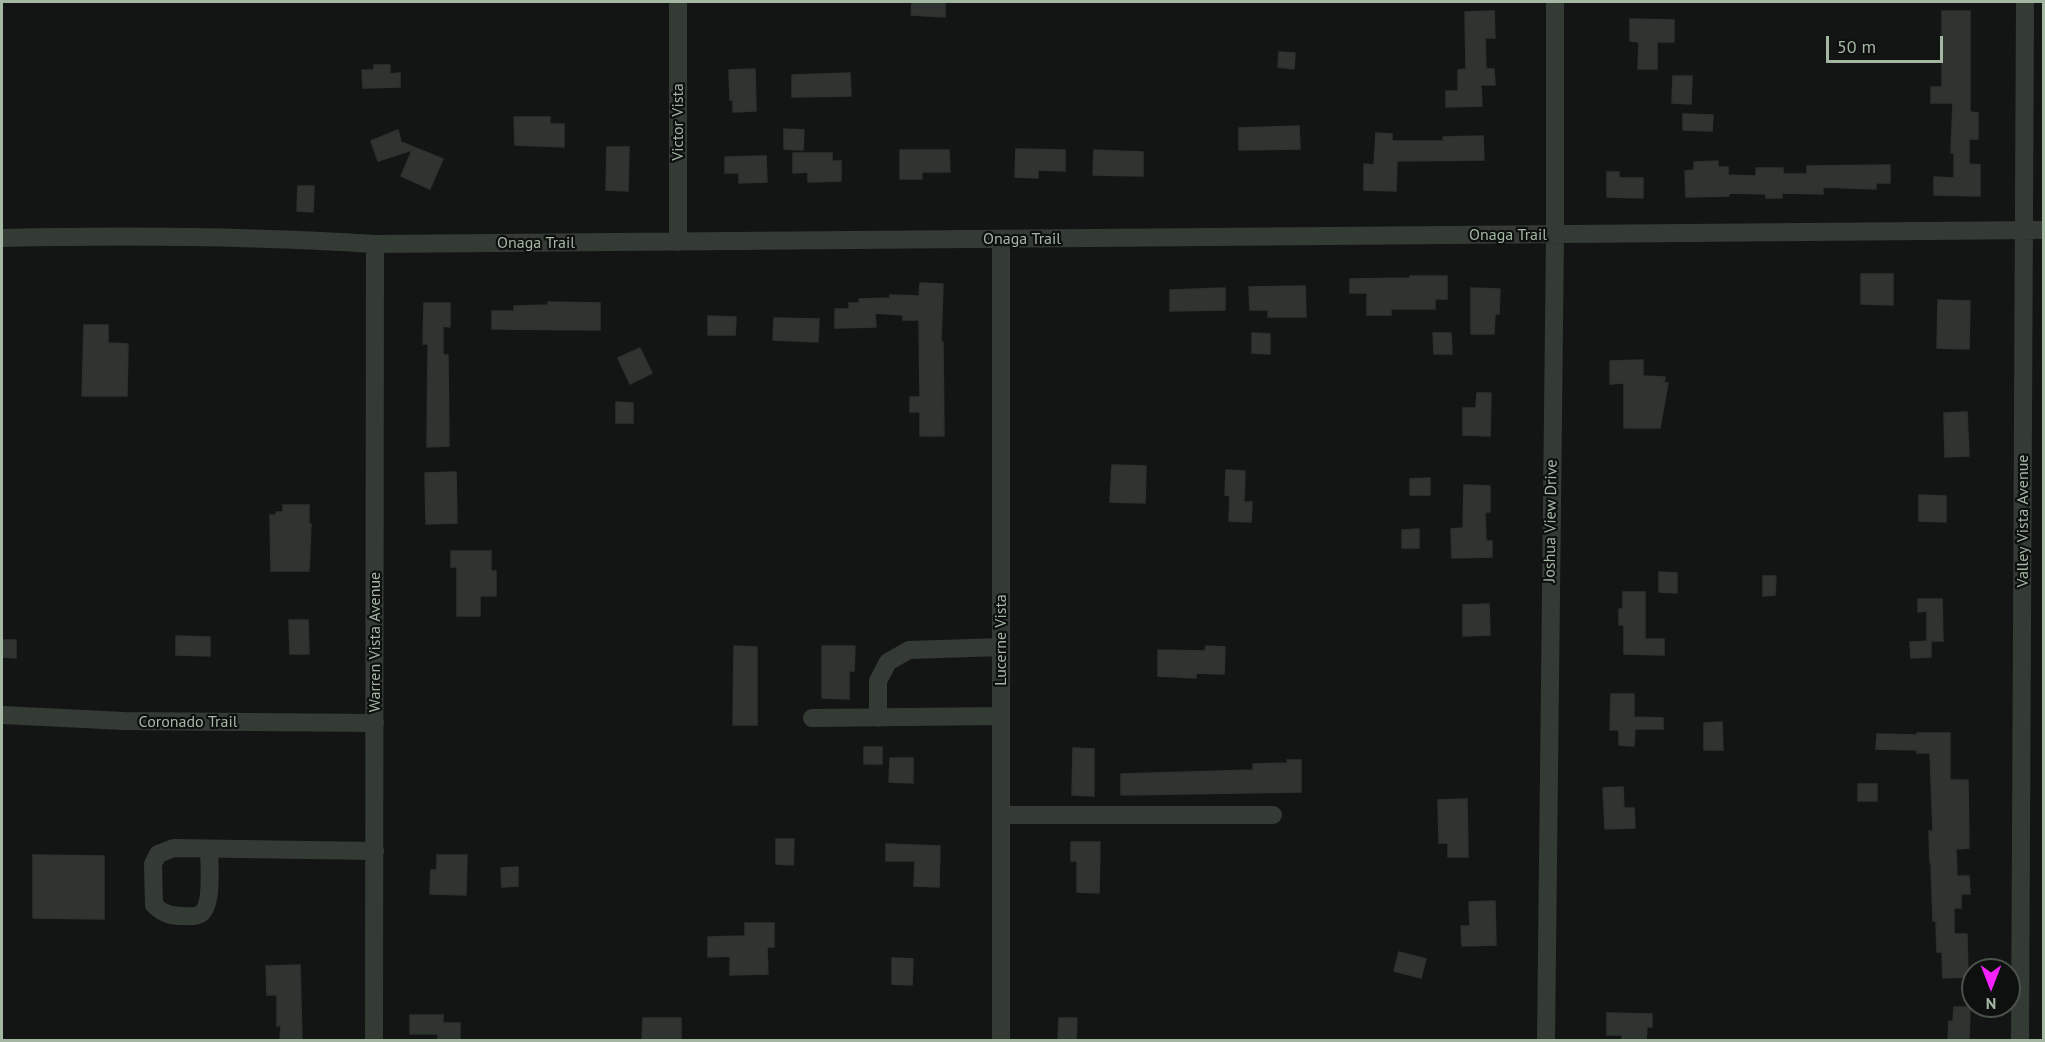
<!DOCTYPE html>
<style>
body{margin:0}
#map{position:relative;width:2045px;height:1042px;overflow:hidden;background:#131514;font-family:"PT Sans",sans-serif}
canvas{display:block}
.frame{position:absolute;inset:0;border:3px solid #a4b7a3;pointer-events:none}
.north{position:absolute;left:1961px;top:958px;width:60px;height:60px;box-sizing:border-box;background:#0e100f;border:2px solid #4a534a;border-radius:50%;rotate:180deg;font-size:16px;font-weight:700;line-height:24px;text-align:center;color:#a4b7a3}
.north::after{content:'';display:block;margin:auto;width:21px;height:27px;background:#f522ff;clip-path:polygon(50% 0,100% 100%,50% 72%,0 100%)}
.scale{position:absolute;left:1826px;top:36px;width:117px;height:27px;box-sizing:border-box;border:3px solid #a4b7a3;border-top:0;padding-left:8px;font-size:18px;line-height:21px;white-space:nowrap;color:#a4b7a3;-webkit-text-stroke:4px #0e100f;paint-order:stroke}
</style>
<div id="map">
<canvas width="2045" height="1042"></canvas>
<div class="frame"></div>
<div class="north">N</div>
<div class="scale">50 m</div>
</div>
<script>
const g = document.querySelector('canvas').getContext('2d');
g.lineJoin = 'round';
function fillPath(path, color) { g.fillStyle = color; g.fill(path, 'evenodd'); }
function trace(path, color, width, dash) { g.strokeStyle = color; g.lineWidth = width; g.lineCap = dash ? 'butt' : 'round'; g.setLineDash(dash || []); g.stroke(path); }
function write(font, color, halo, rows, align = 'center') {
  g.font = font + ' "PT Sans",sans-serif'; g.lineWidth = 4.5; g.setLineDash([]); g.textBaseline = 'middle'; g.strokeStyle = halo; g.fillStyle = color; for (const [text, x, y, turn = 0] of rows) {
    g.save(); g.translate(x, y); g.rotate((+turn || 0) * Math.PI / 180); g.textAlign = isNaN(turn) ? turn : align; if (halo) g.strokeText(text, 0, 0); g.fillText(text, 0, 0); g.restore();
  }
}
const building = new Path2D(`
 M912 2H945V17L911 15Z
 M1494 11 1495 38H1485L1486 69H1494L1495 85H1481L1482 106 1446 107V91H1458V70L1466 69 1465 12Z
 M1942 11H1970V112L1978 113V139H1969V164L1980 165V196L1934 195V177L1954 178V153H1951L1953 103H1931V87H1942Z
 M1630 19 1674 20V42H1657V69H1638L1639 42 1630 41Z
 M1279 52 1295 53 1294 69 1278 67Z
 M374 65H390V74L400 73V87L363 88 362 70H374Z
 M755 69 756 111 733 112V100H730L729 70Z
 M850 73 851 96 792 97V75Z
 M1673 76H1692L1691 104 1672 103Z
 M1683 114 1713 115 1712 131 1683 130Z
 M514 117H550V124H564V147L515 145Z
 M1299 126 1300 149 1239 150V128Z
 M784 129 804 130 803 150 784 149Z
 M398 130 401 142 443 159 430 189 401 176 412 150 378 161 371 141Z
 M1376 133 1392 134V141H1443V137L1483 136 1484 160 1397 161 1396 191 1364 190V164L1374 165Z
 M607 147H629L628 191 606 190Z
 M1016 149 1065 150V171L1038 170V178L1015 177Z
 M900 150H949L950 172H922V179H900Z
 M1094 150 1143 152V176L1093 175Z
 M793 153H832V161H841V181L808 182V172L793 173Z
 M766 156 767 182 739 183V173H725V157Z
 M1718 161V167H1728V175L1756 176V168H1783V174H1807V166L1890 165V183H1876V189L1823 187V194L1782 193V198H1766V194L1729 193V196L1686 197 1685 171 1694 170V162Z
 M1607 172H1619V178H1643V198L1607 197Z
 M298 186H314L313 212 297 211Z
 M1861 274H1893V305L1861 304Z
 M1410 276H1447V299H1435V309H1391V315H1367V293H1350V279L1410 278Z
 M920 283 943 284 941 342H943L944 436H920V412H910V397H920L919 320H903V315L875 313 876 327 835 328V309H849V303H859V299L890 298V295L919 296Z
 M1305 286 1306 317H1268V310H1250L1249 287Z
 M1225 288V310L1170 311V290Z
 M1471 288 1500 289 1499 314H1495L1494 334H1471Z
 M1938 300 1970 301 1969 349 1937 348Z
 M548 302 600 303V330L492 329V311H514V306L548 305Z
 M424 303H450V327L443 326V355H448L449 446 427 447 428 344H423Z
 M708 316 736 317 735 335H708Z
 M774 318 819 319 818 342 773 340Z
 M84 325H108V343L128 344 127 396H82Z
 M1252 333 1270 334V354L1252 353Z
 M1433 333H1451L1452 354H1434Z
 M640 348 652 373 630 384 618 358Z
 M1643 360V376L1665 377 1664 383H1668L1660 428H1624V383L1610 384V361Z
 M1477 393H1491L1490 436 1463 435V408H1476Z
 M616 402 633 403V423H616Z
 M1967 412 1969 456 1945 457 1944 413Z
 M1112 465 1146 466 1145 503 1110 502Z
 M1226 470 1245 471 1244 502H1252L1251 522 1229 521 1230 496 1225 495Z
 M456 472 457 523 426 524 425 473Z
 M1430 478V495H1410V479Z
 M1464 485 1490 486V512H1485L1486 541H1492V557L1452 558 1451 529 1463 528Z
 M1919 495 1946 496V522L1919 521Z
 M283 505H309V524H311L309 571H271L270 515H276V512H283Z
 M1419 529V548H1402V530Z
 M451 551H491V571H496V596H480V616H457V567H451Z
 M1659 572 1677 573V593L1659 592Z
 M1763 576H1776L1775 595 1763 596Z
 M1623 592H1645V639H1664V655L1624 654V625H1619V609H1623Z
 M1918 599H1942L1943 641H1927V611L1918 612Z
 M1489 604 1490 635 1463 636V605Z
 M289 620H308L309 654H290Z
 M176 636 210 637V656L176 655Z
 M2 640H16V658L2 657Z
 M1931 641V657L1911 658 1910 642Z
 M734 646 757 647V725H733Z
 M822 646H855L854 671H849V699L822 698Z
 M1206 646 1225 647 1224 674 1196 673V678L1158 676V650L1205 651Z
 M1611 694H1634V717L1663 718V729H1635L1634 746 1619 745V730H1610Z
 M1722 722 1723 750H1704V723Z
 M1917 733H1950V780H1968L1969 848 1956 849 1957 876H1969L1970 894H1961V908H1954V934H1967L1968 977 1943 978 1942 952H1937L1936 921H1933L1931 863H1930L1929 831H1933L1930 753H1917V750L1876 749 1877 734 1917 735Z
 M864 747H882V764H864Z
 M1073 748 1094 749V796L1072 795Z
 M890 758H913V783L889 782Z
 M1287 760H1301V792L1121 795V774L1253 770V764L1288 763Z
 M1858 784H1877V801H1858Z
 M1623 787 1624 808H1634L1635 828 1605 829 1603 788Z
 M1467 799 1468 857H1448V843H1439L1438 800Z
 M776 839H794L793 865 776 864Z
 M1071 842H1100L1099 893 1077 892V861H1071Z
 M886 844 940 846 939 887 914 886 915 861H886Z
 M33 855 104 856V919L33 918Z
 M437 855H467L466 895 430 894 431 870H437Z
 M518 867V886L502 887 501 868Z
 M1495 901 1496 945 1462 946 1461 926H1470L1469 902Z
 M745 923H774V947H767L768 974 730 975V956L708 957V937L745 936Z
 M1399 952 1426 959 1421 978 1394 971Z
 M892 958 913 959 912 985 892 984Z
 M300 965 302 1041H280L281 1025 277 1026V995H267L266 966Z
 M1954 1007H1970L1969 1041H1948L1949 1021 1953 1022Z
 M1607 1013 1652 1014V1027H1647L1646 1041H1622V1035H1607Z
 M410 1015H443V1023H460V1041H438V1034H410Z
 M643 1018H681V1041H642Z
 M1059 1018H1077L1076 1041H1058Z`);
fillPath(building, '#303431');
trace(building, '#2d322e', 1.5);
trace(new Path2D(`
 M2 238C126 235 250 236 375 244L2044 230
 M678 242V2
 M2 715 124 721 375 723
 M812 718 1001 716
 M878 718V681L888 662 909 650 1001 647
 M1001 815H1273
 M209 849C209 863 214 910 198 915 194 917 188 916 184 916 171 916 163 914 154 905L153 864 158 854 174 848 375 851
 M374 1040 375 244
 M1001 1040V239
 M1546 1040 1555 235V2
 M2020 1040 2025 2`), '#343b35', 18);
write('16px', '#a4b7a3', '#0e100f', [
 ["Victor Vista",678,122,-90],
 ["Onaga Trail",1508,235],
 ["Onaga Trail",1022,239],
 ["Onaga Trail",536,243],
 ["Joshua View Drive",1551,521,-89],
 ["Valley Vista Avenue",2023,521,-90],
 ["Lucerne Vista",1001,640,-90],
 ["Warren Vista Avenue",375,642,-90],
 ["Coronado Trail",188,722]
]);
</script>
